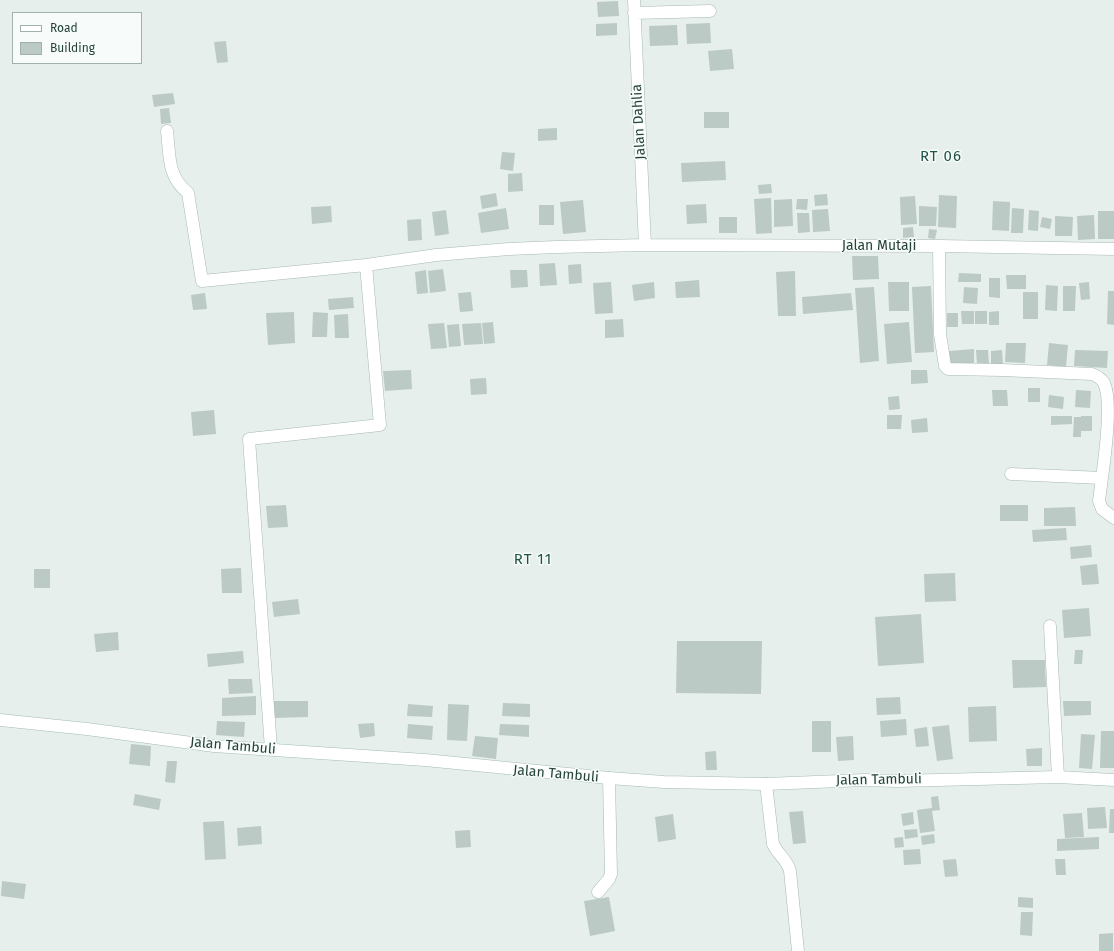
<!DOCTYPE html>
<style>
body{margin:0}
#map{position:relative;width:1114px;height:951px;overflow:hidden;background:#e6efeb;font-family:"Fira Sans",sans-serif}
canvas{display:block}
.legend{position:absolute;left:12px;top:12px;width:130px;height:52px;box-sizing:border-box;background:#f7fbf9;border:1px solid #a3b1ad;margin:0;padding:5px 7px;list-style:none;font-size:12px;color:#24423a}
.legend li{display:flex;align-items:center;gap:8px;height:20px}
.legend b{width:20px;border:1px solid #a3b1ad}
</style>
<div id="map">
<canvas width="1114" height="951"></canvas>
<ul class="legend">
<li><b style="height:5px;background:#fff"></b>Road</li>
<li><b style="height:11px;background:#bbcac4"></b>Building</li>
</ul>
</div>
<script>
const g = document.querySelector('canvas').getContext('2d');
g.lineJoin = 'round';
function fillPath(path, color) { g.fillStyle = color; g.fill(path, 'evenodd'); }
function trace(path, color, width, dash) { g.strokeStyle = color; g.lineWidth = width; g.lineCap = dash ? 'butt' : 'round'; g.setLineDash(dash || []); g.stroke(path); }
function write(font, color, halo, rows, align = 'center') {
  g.font = font + ' "Fira Sans",sans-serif'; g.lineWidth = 3; g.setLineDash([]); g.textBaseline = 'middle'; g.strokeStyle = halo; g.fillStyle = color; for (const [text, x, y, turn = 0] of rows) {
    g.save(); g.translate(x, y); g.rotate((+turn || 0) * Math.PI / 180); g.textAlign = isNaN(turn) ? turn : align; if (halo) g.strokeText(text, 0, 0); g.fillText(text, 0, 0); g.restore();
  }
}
fillPath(new Path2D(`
 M618 1 619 16 598 17 597 2Z
 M617 23V35L596 36V24Z
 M710 23 711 43 687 44 686 24Z
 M677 25 678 45 650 46 649 26Z
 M226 41 228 62 217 63 214 42Z
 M732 49 734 69 710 71 708 51Z
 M173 93 175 104 154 107 152 95Z
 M169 108 171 123 161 124 160 109Z
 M704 112H729V128H704Z
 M557 128V140L538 141V129Z
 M502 152 515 153 513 171 500 169Z
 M725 161 726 180 682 182 681 163Z
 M522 173 523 191 508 192V174Z
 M771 184 772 193 759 194 758 185Z
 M496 193 498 206 482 209 480 196Z
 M827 194 828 205 815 206 814 195Z
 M939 195 957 196 956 228 938 227Z
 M915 196 917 224 901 225 900 197Z
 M771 198 772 233 756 234 754 199Z
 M792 199 793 226 774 227V200Z
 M797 199H808L807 210 796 209Z
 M583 200 586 232 563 234 560 202Z
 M993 201 1010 202 1009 231 992 230Z
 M706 204 707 223 687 224 686 205Z
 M539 205H554V225H539Z
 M331 206 332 222 312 224 311 207Z
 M919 206 937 207 936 226H919Z
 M506 208 509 229 481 233 478 213Z
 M1012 208 1024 209 1023 233H1011Z
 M828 209 830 231 813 232 812 210Z
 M446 210 449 234 435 236 432 212Z
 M1029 210 1039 211 1038 231 1028 230Z
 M1098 211H1114V239H1098Z
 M797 213H809L810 232 798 233Z
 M1094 215 1095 239 1078 240 1077 216Z
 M1055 216 1073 217 1072 236H1055Z
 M719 217H737V233H719Z
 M1042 217 1052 219 1050 229 1040 227Z
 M421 219 422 240 408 241 407 220Z
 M913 227 914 237 903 238V228Z
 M929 229 937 230 935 239 928 238Z
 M852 256H878L879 279 853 280Z
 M555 263 557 285 540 286 539 264Z
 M581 264 582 283 569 284 568 265Z
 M443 269 446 291 430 293 428 271Z
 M426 270 428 293 417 294 415 272Z
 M510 270H527L528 287 511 288Z
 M795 271 796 316H778L776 272Z
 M959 273 981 274V282H958Z
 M1006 275H1026V289H1007Z
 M989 278H1000V298L989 297Z
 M699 280 700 297 676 298 675 282Z
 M611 282 613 313 595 314 593 283Z
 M654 282 655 298 634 301 632 285Z
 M888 282H909V311H889Z
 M1089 282 1090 299 1081 300 1079 283Z
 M1046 285 1058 286 1057 311 1045 310Z
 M931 286 934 352 915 353 912 287Z
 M1063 286H1076L1075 311H1063Z
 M874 287 879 361 860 363 855 288Z
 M964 287 978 288 977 304 963 303Z
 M1108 291H1114V325L1107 324Z
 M471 292 473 311 460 312 458 293Z
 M1023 292H1038V319H1023Z
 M205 293 207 309 193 310 191 295Z
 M851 293 853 310 803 314 802 297Z
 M353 297 354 308 329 310 328 299Z
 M961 311H974V324H962Z
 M975 311H987V324H975Z
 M999 311V325H989V312Z
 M294 312 295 343 268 345 266 313Z
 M313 312 328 313 327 337H312Z
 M947 313H958V327H947Z
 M348 314 349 338H335L334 315Z
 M623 319 624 337 605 338V320Z
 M493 322 495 343 484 344 482 323Z
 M909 322 912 362 887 364 884 324Z
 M444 323 447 348 431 349 428 324Z
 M481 323 483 344 464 345 462 324Z
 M459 324 461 346 449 347 447 325Z
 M1006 343H1026L1025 363 1005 362Z
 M1049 343 1068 345 1066 367 1047 365Z
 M974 349V365L949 366V351Z
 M976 350H988L989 364H977Z
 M1002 350 1003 365H991V351Z
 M1075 350 1108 351 1107 368 1074 366Z
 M411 370 412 389 385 391 383 371Z
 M911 370H927L928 383 911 384Z
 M486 378 487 394 471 395 470 379Z
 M1028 388H1040V402H1028Z
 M992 390H1007L1008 406H993Z
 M1076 390 1091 391 1090 408 1075 407Z
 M1049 395 1064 397 1063 409 1048 407Z
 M899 396 900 409 889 410 888 397Z
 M214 410 216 434 193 436 191 412Z
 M887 415H902L901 429H887Z
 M1051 416H1072V424L1051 425Z
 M1081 416H1092V431H1081V437H1073L1074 417H1081Z
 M927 418 928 432 912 433 911 420Z
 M286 505 288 527 268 528 266 506Z
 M1000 505H1028V521H1000Z
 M1075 507 1076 526H1044V508Z
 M1066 528 1067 540 1033 542 1032 530Z
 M1091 545 1092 557 1071 559 1070 547Z
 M1097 564 1099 584 1082 585 1080 566Z
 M241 568 242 593H222L221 569Z
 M34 569H50V588H34Z
 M955 573 956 601 925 602 924 574Z
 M298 599 300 614 274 617 272 602Z
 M1089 608 1091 636 1064 638 1062 610Z
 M921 614 924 663 878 666 875 617Z
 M118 632 119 650 96 652 94 634Z
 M677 641H762L761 694 676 693Z
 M1075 650H1083L1082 664H1074Z
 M243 651 244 663 208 667 207 654Z
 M1012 660H1045L1046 687 1013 688Z
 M228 679H252L253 693 229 694Z
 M256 696V715L222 716V698Z
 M900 697 901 714 877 715 876 698Z
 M274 701H308V717L274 718Z
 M1063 701H1091V715L1064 716Z
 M503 703 530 704V717L502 716Z
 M408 704 433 706 432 717 407 716Z
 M448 704 469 705 467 741 447 740Z
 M996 706 997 741 969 742 968 707Z
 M906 719 907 735 881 737 880 721Z
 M217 721 245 722 244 737 216 735Z
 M812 721H831V752H812Z
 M374 723 375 736 360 738 358 724Z
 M408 724 433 726 432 740 407 738Z
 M500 724 529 725V737L499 735Z
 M949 725 953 759 937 761 932 727Z
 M927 727 929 746 916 747 914 729Z
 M1101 731H1114V768H1100Z
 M1081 734 1095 735 1092 769 1079 768Z
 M475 736 498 738 496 759 472 756Z
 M853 736 854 760 838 761 836 737Z
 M131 744 151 746 150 766 129 764Z
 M1042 748V766H1027L1026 749Z
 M716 751 717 770H706L705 752Z
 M167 761H177L175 783 165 782Z
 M135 794 161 799 159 810 133 805Z
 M938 796 940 810 932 811 935 831 920 833 917 810 932 808 931 797Z
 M1105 807 1107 828 1088 829 1087 808Z
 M1110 809H1114V833H1109Z
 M803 811 806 843 793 844 789 812Z
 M913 812 914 824 903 826 901 814Z
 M1082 813 1084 837 1065 838 1063 814Z
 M673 814 676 839 658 842 655 817Z
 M224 821 226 859 205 860 203 822Z
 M261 826 262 844 238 846 237 828Z
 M917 829 918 837 905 839 904 830Z
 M470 830 471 847 456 848 455 831Z
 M934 834 935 843 922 845 921 836Z
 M903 837 904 847 895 848 894 838Z
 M1099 837V849L1057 851V839Z
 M920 849 921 864 904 865 903 850Z
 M956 859 958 876 945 877 943 860Z
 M1055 859H1065L1066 875H1056Z
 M2 881 26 884 24 899 1 896Z
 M609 897 615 931 590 936 584 901Z
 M1018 897 1033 898V908L1018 907Z
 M1021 912H1033L1032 936 1020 935Z
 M1113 933V951H1099V934Z`), '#bbcac4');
const street = new Path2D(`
 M634 0 645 245
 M634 13 710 11
 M167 131C170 156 167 176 188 193L202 281 366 265
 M939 246 940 334 945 366 948 369 1002 370 1092 374C1097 376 1101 378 1104 383 1114 405 1102 475 1099 501L1102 509 1114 518
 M1011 474 1102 478
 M1050 626 1058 777
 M271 749 249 439 380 425 366 265 436 255 509 249 556 247 645 245 939 246 1114 249
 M766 784 773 844C778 855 787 859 790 871L798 951
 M598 892 609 879 611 874 609 778`);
const secondary = new Path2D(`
 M0 720 87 729 214 746 425 760 609 778 664 782 766 784 865 780 897 781 1058 777 1114 780`);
trace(street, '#a8b8b2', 13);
trace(secondary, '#a4bbb3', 13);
trace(street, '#fff', 12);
trace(secondary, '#fff', 12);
write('14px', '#24423a', '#f7fbf9', [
 ["Jalan Dahlia",639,122,-93],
 ["Jalan Mutaji",879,246],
 ["Jalan Tambuli",233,746,5],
 ["Jalan Tambuli",556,774,5],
 ["Jalan Tambuli",879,780,-1]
]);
g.letterSpacing = '1px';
write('15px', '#1f5548', '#f7fbf9', [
 ["RT 06",941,157],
 ["RT 11",533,560]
]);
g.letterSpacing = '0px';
</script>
